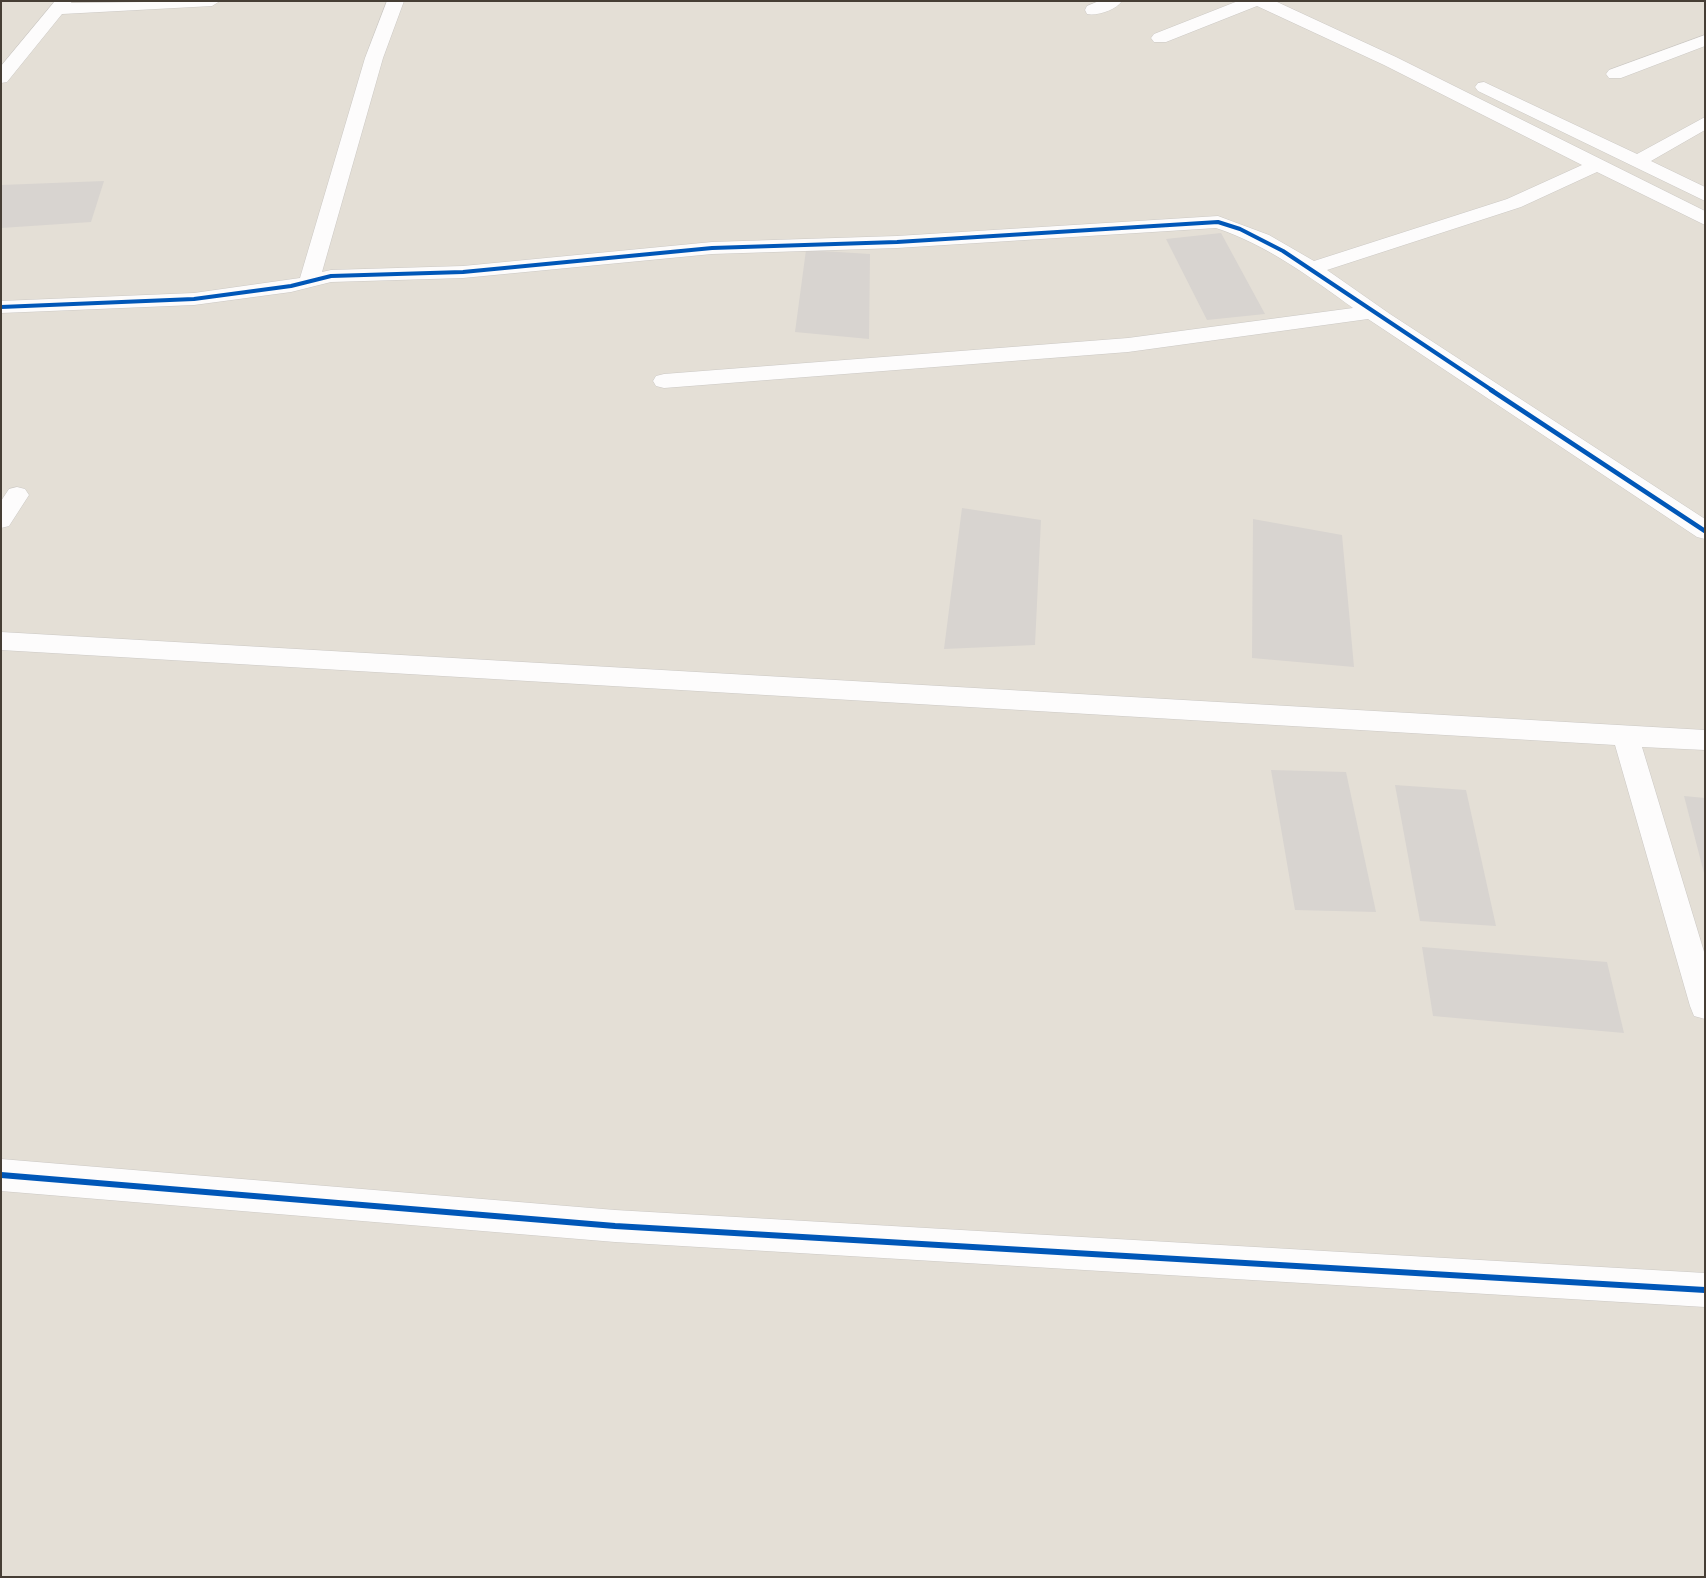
<!DOCTYPE html>
<style>
body{margin:0}
#map{position:relative;width:1706px;height:1578px;overflow:hidden;background:#f0ede9;font-family:"Space Grotesk",sans-serif}
canvas{display:block}
.frame{position:absolute;inset:0;border:2px solid #463e35;pointer-events:none}
</style>
<div id="map">
<canvas width="1706" height="1578"></canvas>
<div class="frame"></div>
</div>
<script>
const g = document.querySelector('canvas').getContext('2d');
g.lineJoin = 'round';
function fillPath(path, color) { g.fillStyle = color; g.fill(path, 'evenodd'); }
function trace(path, color, width, dash) { g.strokeStyle = color; g.lineWidth = width; g.lineCap = dash ? 'butt' : 'round'; g.setLineDash(dash || []); g.stroke(path); }
fillPath(new Path2D(`
 M1 1H1705V1577H1Z`), '#e4dfd6');
fillPath(new Path2D(`
 M104 181 91 222 1 228V185Z
 M1221 233 1265 314 1207 320 1166 239Z
 M806 250 870 254 869 339 795 332Z
 M962 508 1041 520 1035 645 944 649Z
 M1253 519 1342 535 1354 667 1252 658Z
 M1271 770 1346 772 1376 912 1295 910Z
 M1395 785 1466 790 1496 926 1420 921Z
 M1684 796 1705 798V873H1704Z
 M1422 947 1607 962 1624 1033 1433 1016Z`), '#d8d4d0');
const minor = new Path2D(`
 M55 1H72L71 3 220 1 212 6 62 14 7 82 1 83V66Z
 M387 1H404L383 58 322 272 331 270 463 266 712 242 897 236 1218 216 1269 235 1314 261 1507 199 1582 165 1384 65 1257 6 1166 42H1154L1151 38 1154 34 1238 1H1275L1396 57 1705 211V225L1597 172 1521 207 1327 270 1390 314 1705 519V539L1697 537 1368 319 1128 352 664 388 656 386 653 381 656 376 664 374 1128 338 1353 308C1310 277 1267 245 1216 228L897 248 712 254 463 278 331 282 291 292 194 305 1 313V301L194 293 300 278 365 58Z
 M1099 1H1122C1116 10 1097 16 1087 14L1085 10 1087 6Z
 M1705 35V46L1621 78H1609L1606 74 1609 70Z
 M1484 82 1637 154 1705 117V130L1651 161 1705 187V201L1478 91 1475 87 1478 83Z
 M17 487 25 489 29 495 9 526 1 528V501L9 489Z
 M1 632 1705 730V750L1642 747 1705 955V1019L1694 1016 1690 1006 1615 745 1 650Z
 M1 1159 615 1210 1705 1273V1307L615 1242 1 1191Z`);
trace(minor, '#ccc9c5', 1);
fillPath(minor, '#fdfcfc');
trace(new Path2D(`
 M1 307 194 299 291 286 331 276 463 272 712 248 897 242 1218 222 1240 229 1283 251 1493 391`), '#0057b8', 4);
trace(new Path2D(`
 M1491 390 1705 531`), '#0057b8', 4.5);
trace(new Path2D(`
 M1 1175 615 1226 1705 1290`), '#0057b8', 6);
</script>
